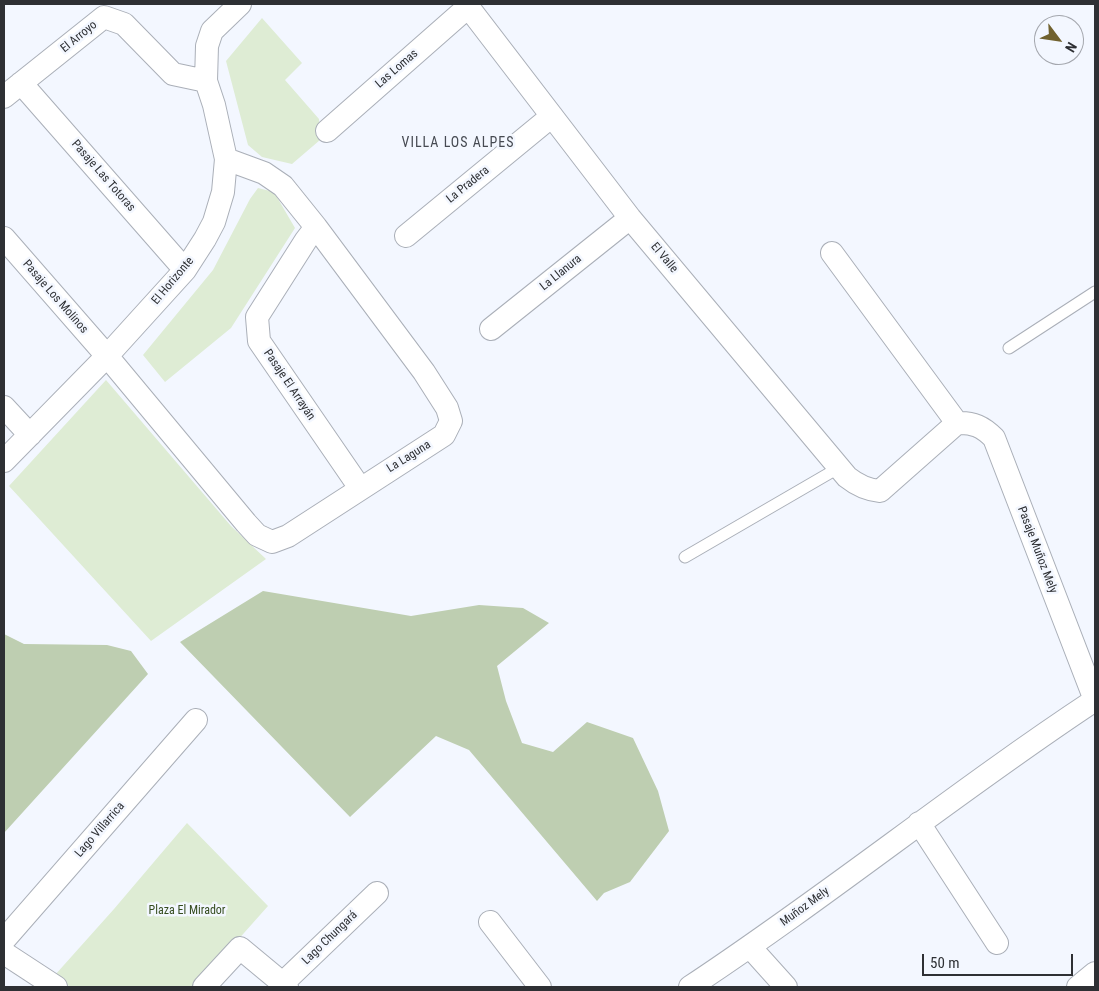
<!DOCTYPE html>
<meta charset="utf-8">
<style>
body{margin:0}
#map{position:relative;width:1099px;height:991px;overflow:hidden;background:#f3f7ff;font-family:"Roboto Condensed",sans-serif}
canvas{display:block}
.frame{position:absolute;inset:0;border:5px solid #2e3034;pointer-events:none}
.north{position:absolute;left:1034px;top:15px;width:50px;height:50px;box-sizing:border-box;background:#f3f7ff;border:1px solid #a4a7ae;border-radius:50%;rotate:121deg;font-size:14px;font-weight:700;line-height:20px;text-align:center;color:#2e3034}
.north::after{content:'';display:block;margin:auto;width:18px;height:22px;background:#71622f;clip-path:polygon(50% 0,100% 100%,50% 72%,0 100%)}
.scale{position:absolute;left:922px;top:954px;width:151px;height:22px;box-sizing:border-box;border:2px solid #2e3034;border-top:0;padding-left:6px;font-size:15px;line-height:18px;white-space:nowrap;color:#2e3034;-webkit-text-stroke:4px #f3f7ff;paint-order:stroke}
</style>
<div id="map">
<canvas width="1099" height="991"></canvas>
<div class="frame"></div>
<div class="north">N</div>
<div class="scale">50 m</div>
</div>
<script>
const g = document.querySelector('canvas').getContext('2d');
g.lineJoin = 'round';
function fillPath(path, color) { g.fillStyle = color; g.fill(path, 'evenodd'); }
function trace(path, color, width, dash) { g.strokeStyle = color; g.lineWidth = width; g.lineCap = dash ? 'butt' : 'round'; g.setLineDash(dash || []); g.stroke(path); }
function write(font, color, halo, rows, align = 'center') {
  g.font = font + ' "Roboto Condensed",sans-serif'; g.lineWidth = 5; g.setLineDash([]); g.textBaseline = 'middle'; g.strokeStyle = halo; g.fillStyle = color; for (const [text, x, y, turn = 0] of rows) {
    g.save(); g.translate(x, y); g.rotate((+turn || 0) * Math.PI / 180); g.textAlign = isNaN(turn) ? turn : align; if (halo) g.strokeText(text, 0, 0); g.fillText(text, 0, 0); g.restore();
  }
}
fillPath(new Path2D(`
 M262 18 302 63 285 80 319 119 320 140 292 164 262 157 248 145 226 61Z
 M258 188 274 192 295 228 231 328 165 382 143 355 213 270 250 199Z
 M106 380 231 526 266 559 151 641 9 486Z
 M187 823 268 906 196 987H70L55 975 114 909Z`), '#deecd4');
fillPath(new Path2D(`
 M263 591 411 616 479 605 523 608 549 623 497 666 506 701 522 743 553 752 587 722 633 738 658 791 669 831 630 882 604 893 597 901 469 750 436 736 350 817 180 642Z
 M4 634 24 644 107 645 131 651 148 674 4 833Z`), '#beceb1');
const service = new Path2D(`
 M1009 348 1095 292
 M685 557 840 467`);
const minor = new Path2D(`
 M466 4 630 218 847 477C857 485 867 490 880 491L957 423C973 422 983 427 994 438L1095 700
 M21 83 185 270
 M4 97 104 17 124 24 173 74 206 81
 M327 131 468 7
 M316 227 306 240 257 317 259 341 360 488
 M406 236 552 116
 M4 238 107 356 246 523 257 535 272 542 288 536 444 435 451 421 447 408 424 372 316 227 283 186 264 173 226 159
 M832 253 957 423
 M491 329 630 218
 M4 407 30 435
 M4 461 107 356 185 270 205 239 214 222 223 192 226 159 214 105 206 81 207 46 212 31 240 4
 M919 823 997 943
 M490 922 540 987
 M4 940 196 720
 M750 947 786 987
 M4 953 56 987
 M283 983 377 893
 M204 987 240 948 287 987
 M690 987C828 896 957 791 1095 700
 M1078 987 1095 973`);
trace(service, '#aaafb8', 13);
trace(minor, '#aaafb8', 24);
trace(service, '#fff', 11);
trace(minor, '#fff', 22);
write('12px', '#2e3034', '#f3f7ff', [
 ["El Arroyo",79,37,-39],
 ["Las Lomas",397,69,-41],
 ["Pasaje Las Totoras",103,176,49],
 ["La Pradera",468,185,-39],
 ["El Valle",664,258,50],
 ["La Llanura",561,273,-39],
 ["El Horizonte",173,281,-50],
 ["Pasaje Los Molinos",55,297,49],
 ["Pasaje El Arrayán",289,385,56],
 ["La Laguna",409,457,-32],
 ["Pasaje Muñoz Mely",1037,550,69],
 ["Lago Villarrica",100,830,-49],
 ["Muñoz Mely",805,907,-36],
 ["Lago Chungará",330,938,-44]
]);
write('12px', '#354c1f', '#f3f7ff', [
 ["Plaza El Mirador",187,911]
]);
g.letterSpacing = '1px';
write('14px', '#464a52', '#f3f7ff', [
 ["VILLA LOS ALPES",458,143]
]);
g.letterSpacing = '0px';
</script>
